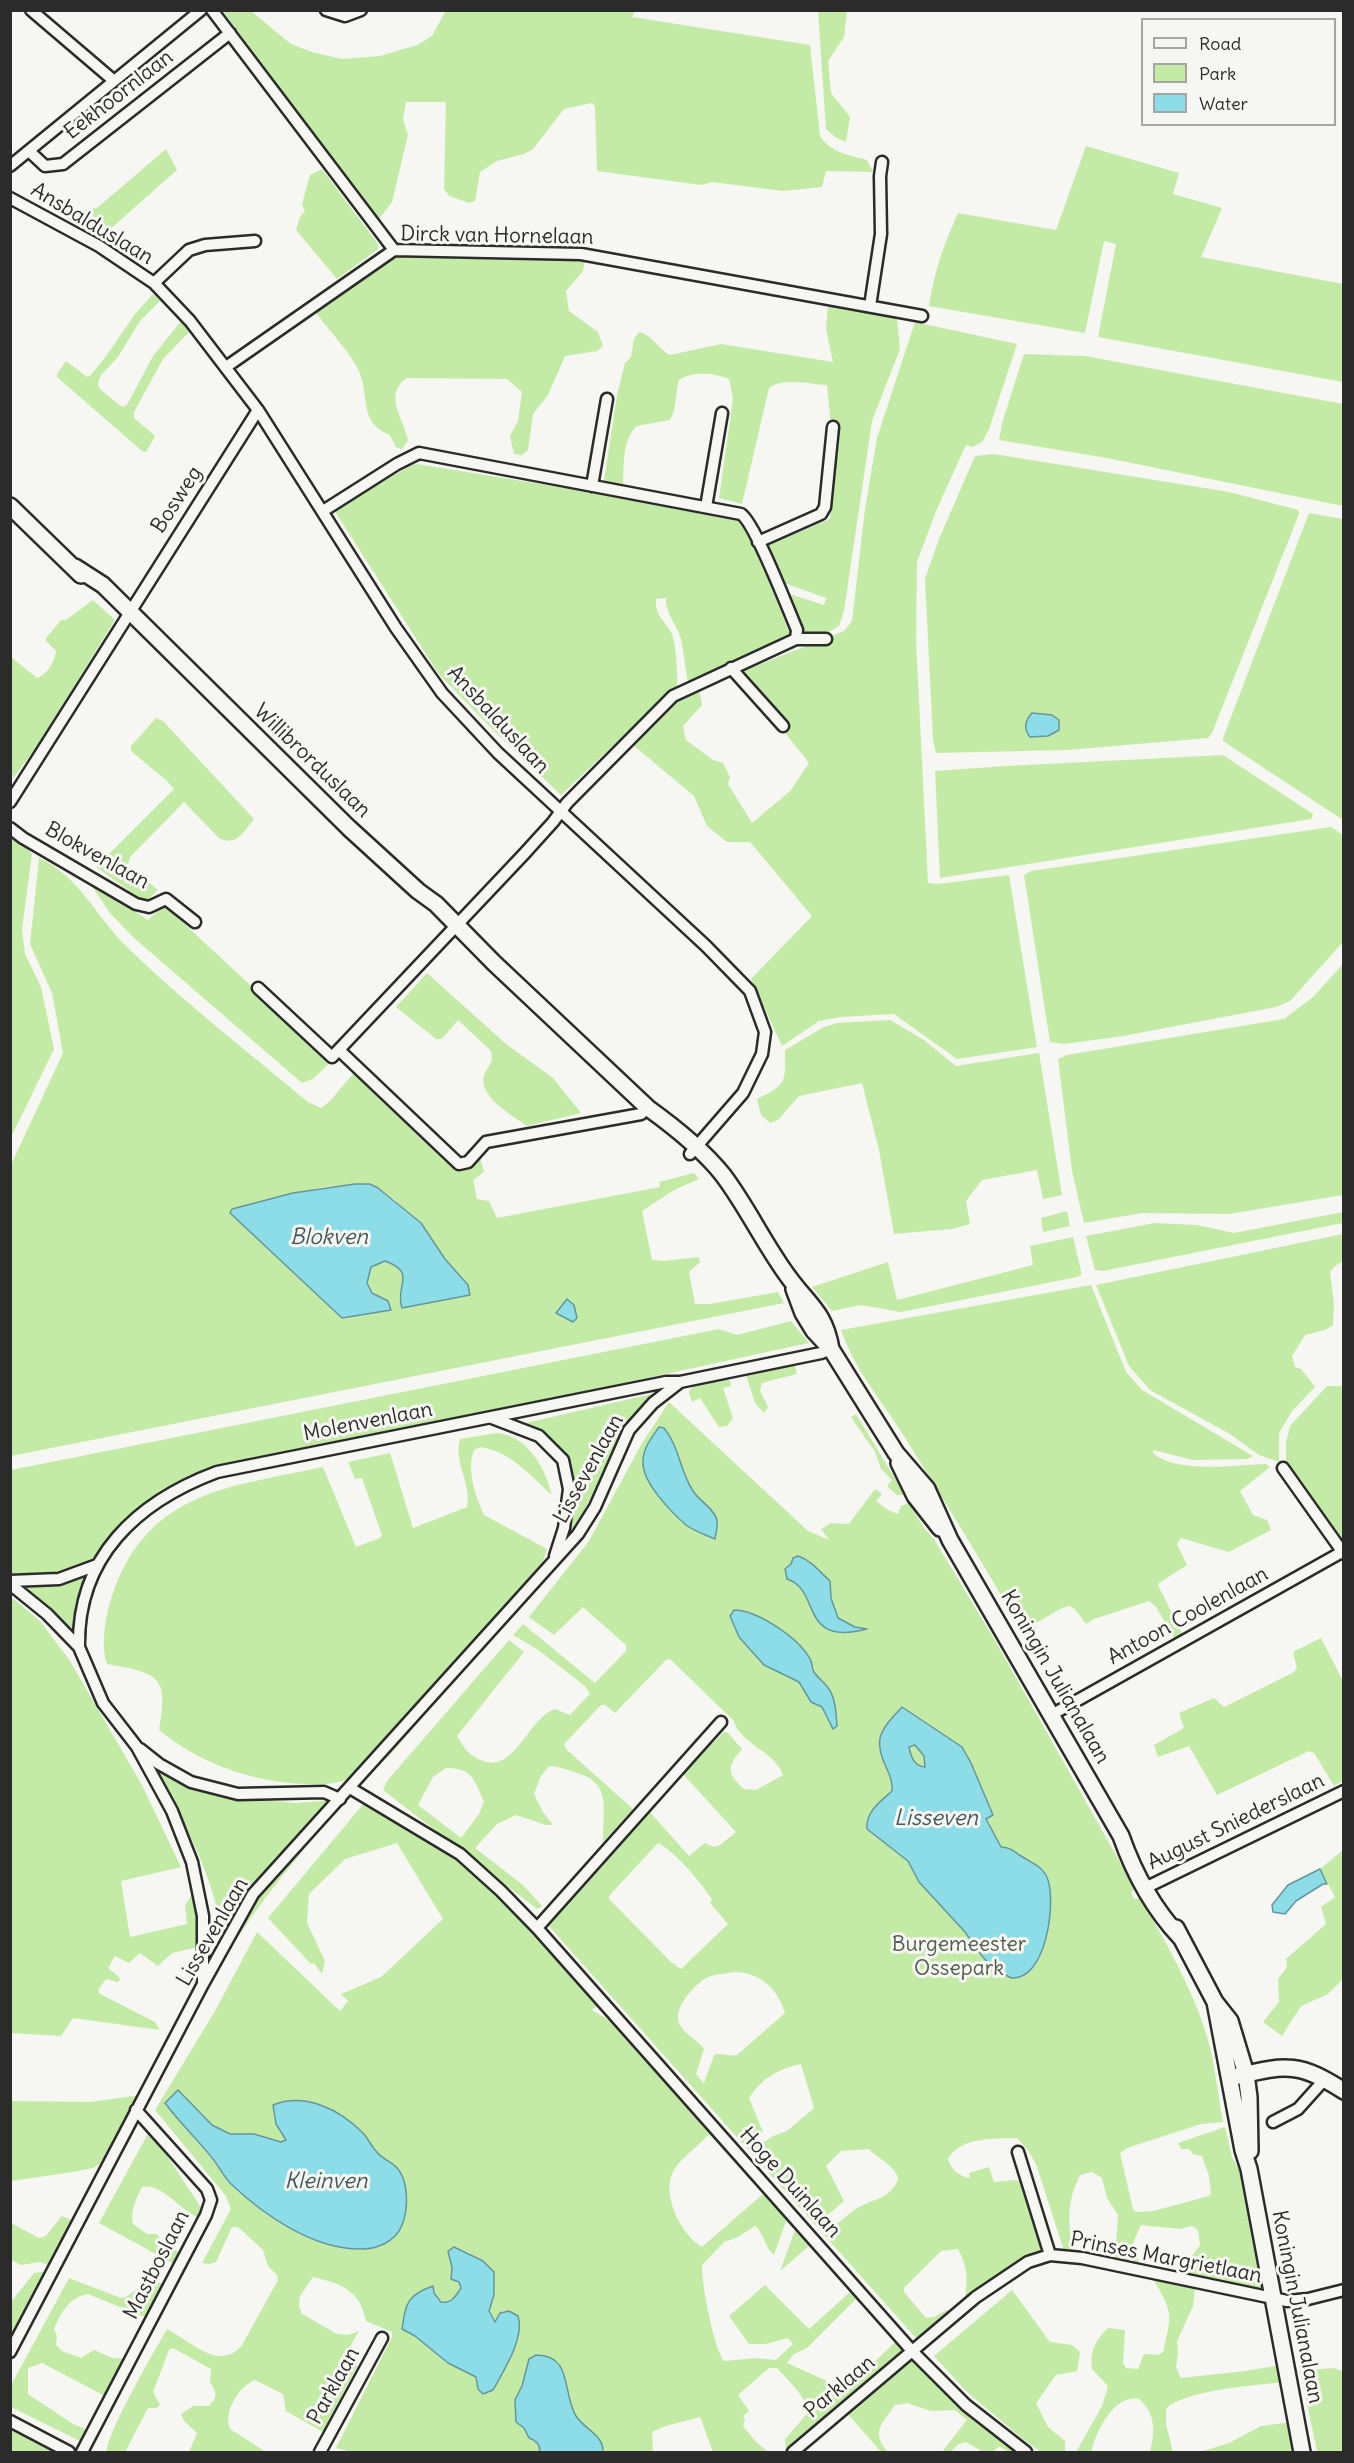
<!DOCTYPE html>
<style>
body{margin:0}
#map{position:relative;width:1354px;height:2463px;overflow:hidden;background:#f6f6f2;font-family:Delius,sans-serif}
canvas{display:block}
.frame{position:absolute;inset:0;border:12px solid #2b2b2b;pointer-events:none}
.legend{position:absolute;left:1141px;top:18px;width:195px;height:108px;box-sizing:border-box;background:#f6f6f2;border:2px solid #a5a5a2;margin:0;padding:8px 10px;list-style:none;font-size:18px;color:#2b2b2b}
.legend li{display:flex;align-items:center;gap:12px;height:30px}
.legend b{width:30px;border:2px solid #a5a5a2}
</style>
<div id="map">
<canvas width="1354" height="2463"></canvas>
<div class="frame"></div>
<ul class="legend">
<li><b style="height:8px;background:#f6f6f2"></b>Road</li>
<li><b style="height:16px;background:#c4eba6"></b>Park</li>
<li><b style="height:16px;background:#8cdde7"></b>Water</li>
</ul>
</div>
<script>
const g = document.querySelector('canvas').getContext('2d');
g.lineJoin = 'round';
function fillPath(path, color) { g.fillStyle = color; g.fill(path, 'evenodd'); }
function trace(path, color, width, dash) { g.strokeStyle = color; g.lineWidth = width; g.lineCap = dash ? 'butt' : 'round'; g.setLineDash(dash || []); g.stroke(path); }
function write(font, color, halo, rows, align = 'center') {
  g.font = font + ' Delius,sans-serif'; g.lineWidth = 6; g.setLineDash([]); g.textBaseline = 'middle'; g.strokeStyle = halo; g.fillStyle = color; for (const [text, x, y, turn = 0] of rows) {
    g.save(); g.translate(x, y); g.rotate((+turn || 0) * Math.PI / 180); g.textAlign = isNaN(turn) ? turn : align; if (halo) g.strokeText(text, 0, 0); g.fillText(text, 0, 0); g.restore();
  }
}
fillPath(new Path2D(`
 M446 10 635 11 632 17 810 45 820 136C831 153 849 155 867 160L873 172 826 171 822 187 783 191 712 182 701 185 597 171 595 106 592 103 564 109 533 149 524 154 497 161 480 172 475 201 469 203 449 196 444 189 446 102H406L403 119 408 135 392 202 379 219 323 149 223 11H251L291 44 312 52 342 59 380 56 417 45 432 36Z
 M818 11H847L844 37 828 61 831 93 850 117 846 142 835 137 826 129Z
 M1086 146 1179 173 1173 194 1222 208 1201 257 1343 284V382L1098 337 1116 244 1104 241 1085 333 929 306C935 269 943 247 958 213L1056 230Z
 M166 149 177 170 99 239 59 213 67 207 84 210 97 208Z
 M322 169 378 244V249L337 279 296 230 300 217 305 211 302 204 310 175Z
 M570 256 585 260 583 271 566 291 569 311 598 332 603 346 597 351 565 356 548 395 533 414 528 450 522 455 514 454 510 436 518 421 522 392 507 379 407 378C383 394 403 417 408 440L402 449 396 447 390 435C358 423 370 396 359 371 351 353 326 327 314 310L387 259 395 257Z
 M153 294 160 301 140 321 118 357 101 375 98 383 99 388 122 407 127 405 153 356 182 320 192 329 163 359 134 412V418L155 436 146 452 142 451 57 377V374L66 361 87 377 90 376 106 356 135 314Z
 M828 305 897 318 900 349 872 421 844 611 839 626 825 634 807 635 801 627 788 598 790 594 824 605 826 598 781 582 764 546 830 519 840 426H831L827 385C810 384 782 377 769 388L742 504 719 498 733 399 729 379C715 373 693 371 679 380 675 394 677 408 670 420L637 426C622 439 624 465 623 484L604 481 617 395 625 363 631 357 634 339 639 332C653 335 658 349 670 355L721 344 833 362 826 329Z
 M915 322 1017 344 989 429 982 442 972 447 966 445 936 511 917 562 916 640 928 883 938 884 1009 875 1037 1047 957 1059 894 1014 840 1017 819 1021 782 1046 751 979 812 916 750 842H727L707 826 694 796 632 744 682 696 699 688 702 705 683 726 686 740 713 760 723 763 730 777 728 784 752 823 790 791 809 763 768 711 743 671 844 631 852 621 865 509 877 438Z
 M1024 354 1085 356 1343 404V506L1107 458 999 440 1003 420Z
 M994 454 1229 492 1298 510 1299 514 1212 733 1208 738 1067 750 936 753 933 740 925 579 939 539 975 456ZM1032 713 1059 730C1045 738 1039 738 1026 731V720Z
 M417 464 732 515 747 523 789 632V638L688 682C685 668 684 652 681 639 677 624 665 614 666 598L656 599C655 618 666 621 672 634 676 644 678 677 677 688L670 691 561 795 489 726 438 673 336 513 335 509 410 466Z
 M1309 513 1343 519V820L1223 741V738Z
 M93 600 115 620 38 745 13 778 10 768 11 657 37 678C47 675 55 661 56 651L46 641V638L61 620H66Z
 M156 718 163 721 254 819C244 831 237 847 219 838L184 802 130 857 128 865 158 890 145 902 96 867 174 789 166 780 131 751V746Z
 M1223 755 1313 814 1311 819 940 878 935 771 1006 766Z
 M1331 827 1343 835V942L1290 1001 1276 1007 1123 1036 1064 1044 1050 1042 1024 875 1031 871Z
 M11 832 19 837 32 854 22 929 25 954 41 987 54 1049 11 1137Z
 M39 858C79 876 95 915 125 945 182 1001 247 1051 308 1102L321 1108 330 1101 357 1069 453 1160 479 1154 484 1172 473 1180 477 1199 489 1201 497 1218 660 1187 659 1182 694 1173 699 1179 674 1190 642 1211 652 1260 663 1261 699 1257 700 1262 689 1272 695 1304H710L778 1292 784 1303 11 1456V1165L63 1053 52 993 30 944ZM370 1184 395 1200 468 1285 402 1308C393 1286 418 1274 385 1261L371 1267 367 1283 372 1293 388 1301 342 1318 230 1213 232 1209 323 1187Z
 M88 880 148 920 164 905 332 1061 313 1079 302 1083 134 938 110 913Z
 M1343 964V1195L1229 1214 1142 1213 1084 1223 1072 1171 1058 1059 1067 1055 1284 1019 1313 997Z
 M427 973 506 1044 553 1078 581 1113 527 1126C512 1115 475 1095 485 1073 489 1065 494 1061 491 1051L458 1020 442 1039H436L396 1007Z
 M890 1020 924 1040 956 1066 1039 1053 1062 1195 1043 1199 1037 1170 982 1180 966 1201 970 1224 952 1229 894 1234 879 1150 862 1083 799 1096 778 1120 770 1123 761 1115 757 1099C788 1084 785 1082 785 1050L824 1027 837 1023Z
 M1067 1211 1070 1226 1043 1232 1041 1218Z
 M1343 1212V1223L1103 1271 1095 1270 1086 1236 1155 1223 1197 1225 1234 1233Z
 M1343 1234V1261L1335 1266 1330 1272 1334 1304 1333 1325 1325 1330 1305 1335 1292 1356 1295 1367 1301 1369 1315 1387 1292 1411 1279 1433V1462L1259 1455 1230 1434 1150 1390 1129 1366 1096 1285Z
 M1073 1237 1081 1271V1275L1077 1277 901 1312 861 1305 832 1311 812 1287 888 1262 897 1300 1033 1265 1030 1246Z
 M1091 1285 1126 1372 1142 1390 1253 1456 1247 1459 1193 1460 1153 1450V1453C1177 1474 1236 1465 1266 1464L1270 1467 1240 1491 1253 1515 1267 1520 1271 1530 1229 1552 1181 1538 1177 1544 1187 1565 1159 1583 1158 1585 1183 1635 1175 1639 1156 1607 1149 1601 1094 1619 1086 1624 1075 1609 1070 1606 1062 1608 1022 1631C984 1565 944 1500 904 1436 881 1400 855 1370 841 1330Z
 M791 1321 809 1343 197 1475C177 1484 157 1493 140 1507 125 1520 114 1537 101 1552 80 1577 40 1579 11 1573V1470L719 1329 737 1335Z
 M794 1363 797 1374 762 1383 760 1391 768 1407 764 1413 755 1403 746 1375Z
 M722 1377 730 1381 731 1386 723 1388 733 1418 727 1426 719 1427 700 1398 692 1402 689 1392 696 1382Z
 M1327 1386H1343V1543L1286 1463V1443L1290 1426Z
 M652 1394 647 1403 633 1417 572 1533H568C576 1481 576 1445 521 1424Z
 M669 1402 808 1531 829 1540 821 1529 831 1523 849 1524 875 1489 882 1494 876 1501 888 1510 898 1514 901 1506 909 1503 924 1528 934 1539 996 1642 1135 1889 1131 1892 1134 1899 1139 1898C1164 1936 1194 1993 1207 2036 1215 2064 1218 2095 1223 2122L1201 2124 1127 2148 1120 2153 1133 2209 1136 2212 1153 2211 1209 2196 1211 2193 1209 2176 1202 2156 1193 2154 1189 2149H1181L1178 2143 1225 2127 1232 2157 1240 2172 1262 2291 1185 2275 1190 2259 1200 2245 1198 2230 1192 2226 1180 2229 1141 2225 1133 2243 1140 2265 1115 2259 1118 2215 1107 2198 1102 2178 1092 2172 1080 2175C1067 2201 1067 2224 1074 2252L1064 2251 1036 2164 1028 2150 1017 2138C993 2139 964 2136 948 2158 950 2168 959 2177 970 2178L969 2173 989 2167 994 2182 1014 2180 1023 2182 1041 2243 1039 2254 1009 2268 965 2301C967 2278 969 2270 958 2249L941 2251 904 2288V2292L926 2318 934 2317 947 2310 949 2312V2315L921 2340 916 2338 547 1924 648 1810 689 1856 705 1843 714 1847 720 1845 736 1832 682 1773 724 1732 728 1733 742 1749C728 1766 725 1772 744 1789L756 1790 783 1775C776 1752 740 1744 733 1720L670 1659 666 1660 615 1713 605 1705H601L564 1744 566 1749 633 1809 603 1842C602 1816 613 1784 580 1774 570 1770 560 1767 549 1766L541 1776 534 1794 543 1812 553 1825H546L516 1815 497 1824 475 1848 523 1885 542 1906 537 1909 383 1790 387 1781 509 1640 524 1652 457 1736C464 1748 469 1756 483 1761 515 1773 528 1718 555 1709L570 1715 590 1694 585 1686 537 1649 513 1635 523 1624 595 1683 626 1651V1645L583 1607 554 1635 529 1617 589 1541 641 1445ZM446 1768C472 1767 475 1781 484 1802L479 1814 461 1838 418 1805 433 1777ZM658 1843C676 1852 700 1882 712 1899L710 1903 728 1924 681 1969 671 1962 609 1899V1896ZM734 1972C760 1972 778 1989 785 2013L737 2055C728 2057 722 2052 714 2055L704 2083 696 2074 704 2049C698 2040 685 2035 680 2025 671 2010 694 1985 706 1978 714 1974 725 1974 734 1972ZM801 2064 814 2108 787 2131 773 2136 759 2146 754 2140 763 2132 749 2098C762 2078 778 2069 801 2064ZM869 2149C877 2158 897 2167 898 2179 890 2200 874 2198 857 2208 848 2214 840 2222 831 2229L823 2219 844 2201 826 2166 841 2151Z
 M856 1414 905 1495H897L887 1486 892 1480 881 1469 875 1452 851 1417Z
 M497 1433C528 1436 545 1468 552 1495 530 1476 511 1451 480 1447L474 1450C466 1469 476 1498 484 1515L547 1549 536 1581 524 1601 388 1757C372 1768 357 1778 338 1782 328 1785 316 1784 306 1784 252 1782 201 1764 159 1730 169 1676 159 1673 107 1664 100 1643 106 1613 113 1593 149 1490 231 1487 323 1467L356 1547 380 1538 382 1535 362 1478 355 1479 348 1462 390 1453 413 1528 467 1507C472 1484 453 1462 460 1439Z
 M82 1577 84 1578C82 1596 75 1613 73 1632H69L51 1611 25 1589 28 1584 63 1583Z
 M10 1596 40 1621 70 1661 142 1785 181 1867 121 1881 130 1937 187 1924 185 1905 192 1895 199 1920V1947L172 1953 158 1966 140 1953 129 1963 115 1956 108 1968 119 1977 120 1980 117 1982 106 1979 98 1990 100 1994 155 2022 160 2030 73 2018 61 2036 11 2033Z
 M1321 1638 1343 1681V1781L1334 1786 1314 1753 1309 1751 1217 1795 1189 1746 1158 1757 1154 1745 1184 1728 1179 1713 1214 1698 1224 1707 1294 1672 1297 1668 1293 1652Z
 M141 1742 157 1760 171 1770 242 1798 296 1803 347 1799C303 1850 259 1901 224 1959 223 1884 176 1807 141 1742Z
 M365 1802 400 1816 460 1862 498 1895 593 1998 598 2005 592 2010 615 2024 903 2347 902 2351 786 2452 785 2439 806 2415C809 2397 788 2381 777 2368H769L738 2395 749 2411 743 2416 745 2420 743 2426 756 2442 768 2452H713L700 2417 666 2426 652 2432 653 2452H603C603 2436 587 2431 578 2419 567 2404 568 2381 559 2364L532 2357 529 2360 522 2386 515 2400 516 2422 524 2428 529 2438C536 2440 540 2444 540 2452H352L336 2448 392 2337V2332L366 2321C360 2290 342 2284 313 2277L300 2296 299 2306 302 2314 337 2334 348 2335 359 2331 347 2352 355 2356 357 2366 323 2432 286 2411 283 2394 255 2380C239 2386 223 2412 230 2429L266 2452H189L197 2433 184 2421 181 2414 193 2406H209C219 2396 216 2392 210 2382L211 2369 173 2348 169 2350 153 2392 160 2405 156 2408H148L125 2452H107C106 2434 155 2350 167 2329 189 2340 220 2373 242 2345L278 2280 277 2275 268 2266 263 2250 238 2227H232L216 2262 209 2264 202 2263 231 2209 226 2196 155 2110 215 2011 257 1932 340 2011 348 2001 341 1994 381 1977 443 1919 397 1843 345 1859 309 1894 307 1923 325 1961 322 1974 314 1963 311 1964 268 1918ZM178 2091 212 2125 230 2134H254L281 2142 286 2140 276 2124 286 2101 315 2103 373 2148 380 2156 393 2164 353 2249 325 2244 299 2234 239 2192 165 2103ZM709 2134 763 2194 702 2247C681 2235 660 2193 674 2170 679 2160 701 2144 709 2134ZM786 2221 795 2230 780 2271 809 2246 850 2292 809 2329 765 2285 729 2316 749 2344H766L788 2338 793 2344 776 2360 756 2358 724 2361C714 2349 701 2281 702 2265L724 2242 738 2237 755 2226C764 2232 765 2249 774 2255ZM454 2247 470 2253 490 2307 489 2311 496 2322 503 2311H509L518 2316 515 2349 493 2390 483 2394 478 2389 476 2377 448 2363 415 2336 402 2329 434 2293 444 2303 456 2296 461 2288 459 2282 451 2279 452 2268 448 2251ZM856 2299 895 2342C881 2356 856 2381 838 2386L787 2363 794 2354 807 2348Z
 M1343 1850V1979L1328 1994 1301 2006 1282 2036 1263 2022 1279 2002 1278 1979 1287 1967 1286 1959 1326 1924 1321 1907 1335 1897 1320 1869Z
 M140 2095 105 2161 93 2168 73 2172 11 2181V2101L91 2102Z
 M150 2130 204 2212 200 2218C181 2212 162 2182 142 2187 136 2199 130 2211 133 2224L147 2234H157L162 2242 182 2254 176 2265 99 2223Z
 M62 2216 74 2221 50 2265 40 2262 21 2265 11 2260V2223L39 2238 46 2236Z
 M41 2272 46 2273 11 2341V2302L34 2273Z
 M69 2278 121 2298C132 2297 138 2285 148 2280L165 2284 147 2318 88 2294C69 2297 61 2313 54 2329L57 2336 56 2345 62 2351 81 2358 94 2350 113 2358 126 2359 107 2397 42 2363 28 2368V2394L73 2424 88 2430 85 2439 80 2441 11 2407 10 2387Z
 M1153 2279 1195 2289 1193 2306 1177 2341 1178 2354 1176 2367 1181 2378 1245 2371 1281 2365 1284 2382C1258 2385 1183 2390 1166 2409V2424L1173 2452H1150C1155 2432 1156 2414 1139 2399 1113 2394 1096 2433 1091 2452H1076L1102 2406 1108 2386 1092 2369C1090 2350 1095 2341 1108 2328L1125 2330 1123 2363 1126 2368 1138 2369 1144 2354 1158 2355 1163 2352C1172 2313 1173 2313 1153 2279Z
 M1012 2290 1050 2342 1072 2345 1080 2352 1077 2371 1056 2375 1036 2403 1048 2427 1065 2441V2452H1041L1024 2440 967 2392 934 2356Z
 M909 2362H914L963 2409 1019 2452H1008L999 2446 993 2452H983L966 2442 959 2444 950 2452H942L967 2420 955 2410 931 2411 907 2403 895 2405C882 2424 870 2432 888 2452H881L848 2414Z
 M1333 2368 1343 2371V2451H1317L1300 2371Z
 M1292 2422 1296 2452H1200L1229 2443 1261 2426Z
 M10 2428 51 2448 48 2452H13L11 2451Z`), '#c4eba6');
const water = new Path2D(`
 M1032 713 1052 715 1059 720V730L1048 736 1030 737C1023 728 1025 721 1032 713Z
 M355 1184H370L378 1188 421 1223 445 1259 468 1285 470 1295 402 1308C394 1286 418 1273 385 1261L371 1267 367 1283 372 1293 388 1301 391 1310 342 1318 230 1213 232 1209 293 1193Z
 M567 1299 574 1305 577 1318 573 1322 556 1313Z
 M659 1427 664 1428C679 1446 680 1471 693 1491 700 1502 713 1507 717 1520 718 1526 716 1533 715 1539 706 1535 694 1531 686 1525 671 1512 641 1481 643 1461 643 1448 652 1437 659 1427Z
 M798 1556C811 1560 820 1572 830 1581L831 1598 838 1618 855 1627 867 1629C798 1647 822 1590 787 1579L785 1569 791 1564 793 1558Z
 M734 1610C757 1610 799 1638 810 1659 813 1664 811 1667 814 1672 818 1678 825 1683 829 1689 836 1700 836 1714 837 1726L833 1729 822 1707 811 1702 799 1682 764 1665 739 1637 730 1616Z
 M902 1707 962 1747 971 1763 993 1815 986 1819 1001 1847C1010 1847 1013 1851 1021 1856 1032 1863 1044 1867 1048 1880 1056 1904 1046 1981 1011 1978L992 1967 982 1956 965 1932 919 1882 908 1861 867 1829C865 1812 881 1801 892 1791 893 1782 890 1775 886 1767 872 1737 882 1729 902 1707ZM915 1745 924 1756 925 1767C914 1766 911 1757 909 1747Z
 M1320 1869 1327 1884H1323L1296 1901 1285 1914 1273 1912 1272 1905 1288 1885Z
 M178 2090 212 2125 230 2134H254L281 2142 286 2140 276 2124 273 2105C306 2092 340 2110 363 2133 368 2138 371 2146 376 2151 381 2158 388 2160 394 2165 409 2177 409 2208 402 2225 396 2241 378 2249 362 2249 314 2250 265 2216 231 2184 224 2177 219 2166 212 2158 197 2139 179 2122 165 2103Z
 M454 2247 483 2261 494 2272V2295L489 2311 495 2322 500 2313 509 2311 518 2316C525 2338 504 2370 493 2390L483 2394 478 2389 476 2377 448 2363 415 2336 402 2329C406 2303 407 2295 433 2286L434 2293 441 2302C451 2304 456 2296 461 2288L459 2282 451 2279 452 2268 448 2251Z
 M536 2355C573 2355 562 2393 576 2416 584 2429 604 2435 603 2452H540C540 2444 536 2440 529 2438L524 2428 516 2422 515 2400 522 2386 529 2359Z`);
fillPath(water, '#8cdde7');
trace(water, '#65969c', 1.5);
const street = new Path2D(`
 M31 10 113 80
 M212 10 394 250
 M326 10 345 16 361 10
 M29 151 45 166 63 164 230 33
 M10 166 201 10
 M10 198 99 246 154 283 190 321 258 410 396 628 442 693 498 753 706 946 750 991 765 1032 762 1054 743 1093 690 1154
 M154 283 189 250 205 245 255 241
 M870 306 881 234 880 176 882 162
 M226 367 394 250 581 254 922 316
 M592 486 607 399
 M706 507 722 413
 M323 511 397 464 419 453 741 514C755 523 788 609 797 630L796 639
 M758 542 821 514 825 507 833 427
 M731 668 783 726
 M10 802 258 410
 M10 828 23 838 136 904 149 907 166 899 195 922
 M258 988 332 1057 524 854 553 822 567 803 673 696 796 639H826
 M340 1051 459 1164 468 1162 486 1142 641 1114 648 1108
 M492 1418 539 1436 563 1460 569 1489 564 1528 555 1556
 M1283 1468 1344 1554
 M10 1581 59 1579 97 1565
 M10 1584 47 1614 79 1647 103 1703 137 1747 172 1811 192 1862 203 1916V1982
 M79 1647C77 1557 137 1502 217 1472L666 1382H680
 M1053 1714 1342 1552
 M140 1749 159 1764 191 1782 238 1794 324 1792 340 1799
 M350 1788 460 1854 501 1891 537 1928 913 2352 966 2405 1026 2452
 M1145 1888 1344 1791
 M537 1928 721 1722
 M1273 2122 1298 2109 1325 2079
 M1018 2152 1050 2255
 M10 2352 203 1984 253 1894 578 1534 595 1507 629 1430 653 1403 680 1382 821 1353 831 1349
 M10 2421 69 2452
 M82 2452 206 2215 211 2200 207 2189 136 2110
 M320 2452 382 2338
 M793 2452 976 2297 1028 2262 1050 2255 1082 2258 1287 2301 1308 2299 1344 2290`);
const secondary = new Path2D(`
 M10 506 81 575
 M75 567 103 585 349 828 418 891 436 904 494 963 648 1108C673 1126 704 1151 723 1175 748 1208 765 1246 790 1279 810 1306 825 1313 831 1349
 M794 1289 803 1313 814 1331 831 1349 896 1453 927 1489 950 1540 1121 1836C1134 1873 1153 1908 1180 1937
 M899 1463 915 1496 940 1528
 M1176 1928 1215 2002 1230 2021 1246 2074 1249 2097 1250 2151
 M1215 2002 1243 2150 1249 2169 1302 2452
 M1238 2076C1288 2064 1300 2063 1344 2091`);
trace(street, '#2b2b2b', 15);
trace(secondary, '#2b2b2b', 20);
trace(street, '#f6f6f2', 10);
trace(secondary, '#f6f6f2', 15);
write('21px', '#2b2b2b', '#f6f6f2', [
 ["Eekhoornlaan",119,95,-38],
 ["Ansbalduslaan",92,224,31],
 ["Dirck van Hornelaan",497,236,1],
 ["Bosweg",177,500,-57],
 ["Ansbalduslaan",498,720,47],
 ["Willibrorduslaan",312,761,44],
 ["Blokvenlaan",97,856,29],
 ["Molenvenlaan",368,1422,-11],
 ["Lissevenlaan",589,1469,-61],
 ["Antoon Coolenlaan",1188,1616,-29],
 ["Koningin Julianalaan",1055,1677,60],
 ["August Sniederslaan",1236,1822,-26],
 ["Lissevenlaan",213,1932,-60],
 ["Hoge Duinlaan",790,2183,48],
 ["Prinses Margrietlaan",1166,2258,11],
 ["Mastboslaan",157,2265,-63],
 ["Koningin Julianalaan",1297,2307,79],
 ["Parklaan",334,2386,-61],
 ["Parklaan",840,2387,-40]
]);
write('21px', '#515b4a', '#f6f6f2', [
 ["Burgemeester",959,1945],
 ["Ossepark",959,1969]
]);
write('italic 22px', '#43585a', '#f6f6f2', [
 ["Blokven",329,1238],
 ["Lisseven",936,1819],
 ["Kleinven",326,2182]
]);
</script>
